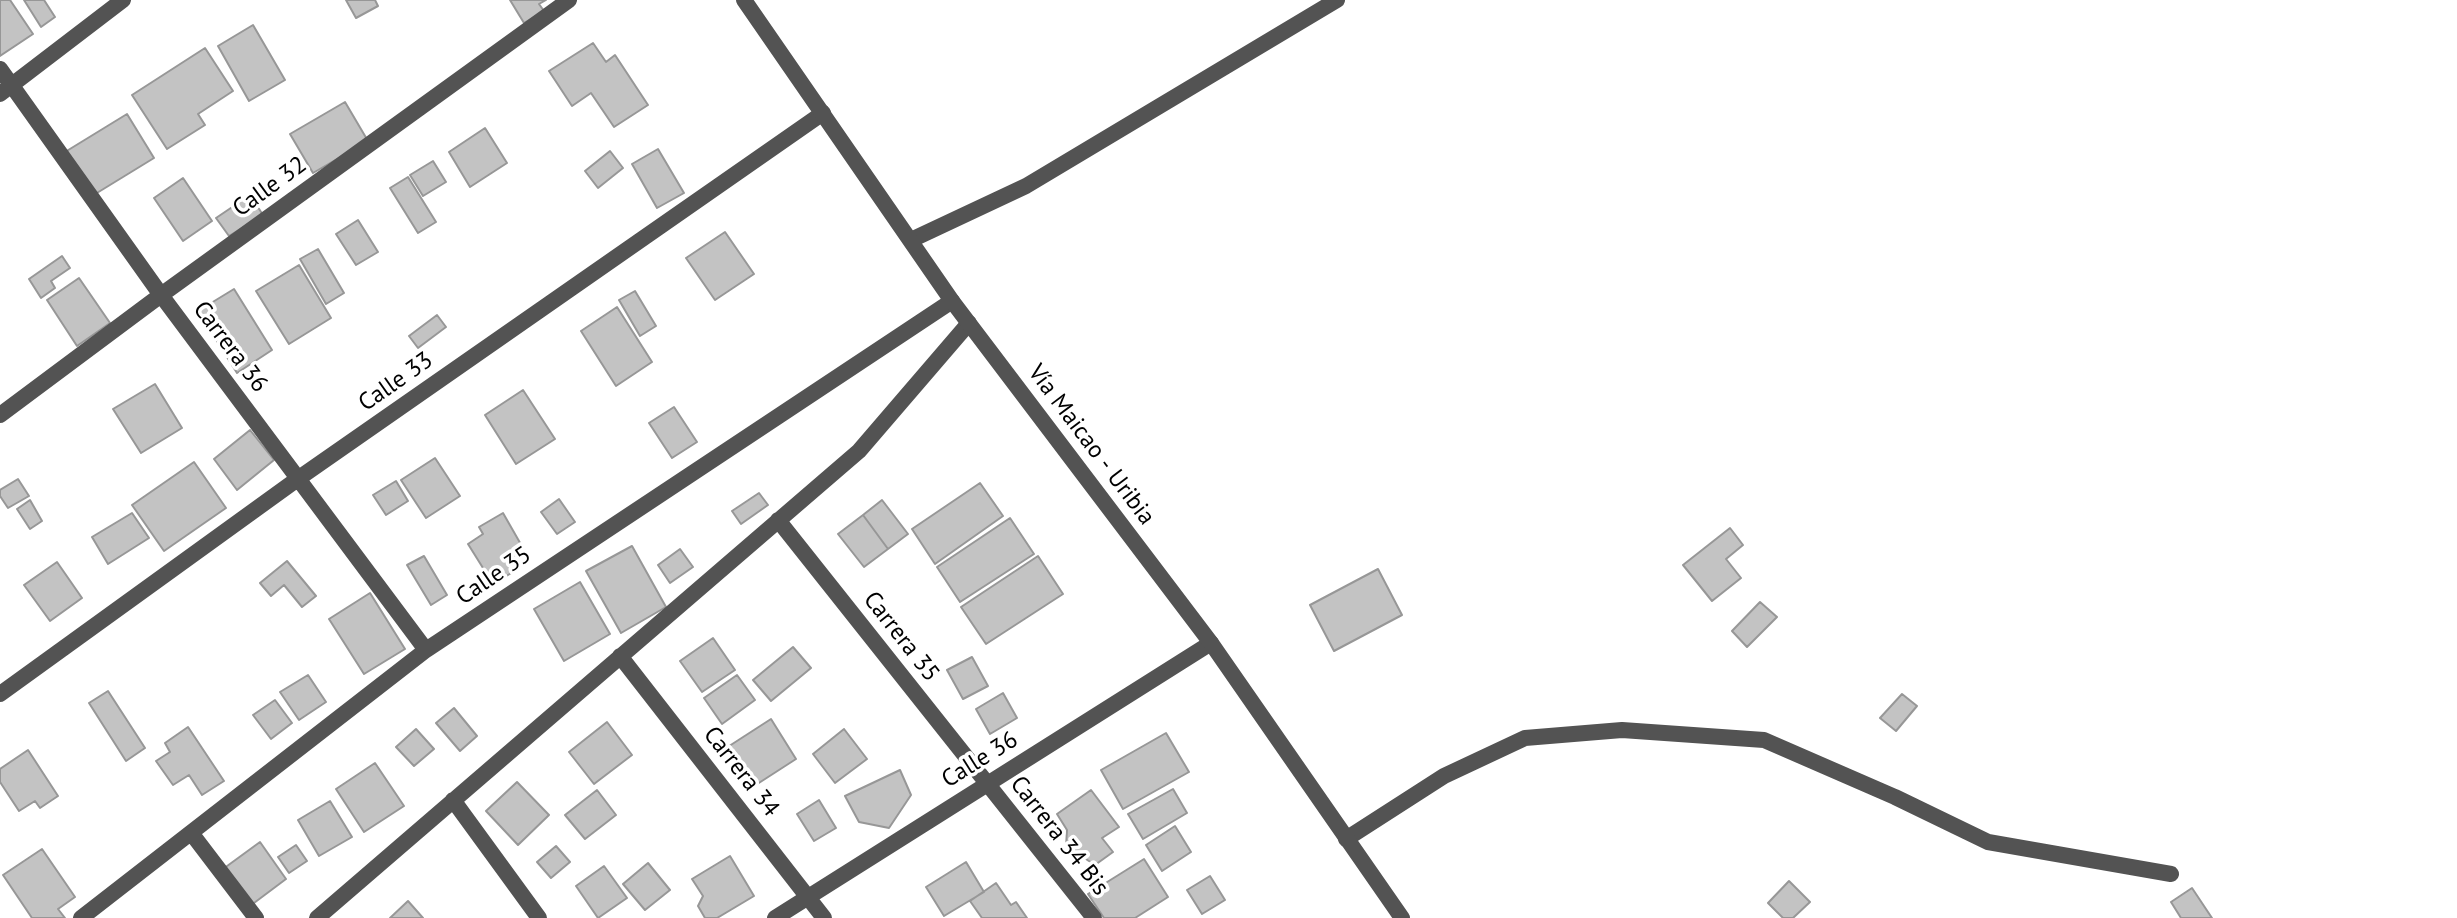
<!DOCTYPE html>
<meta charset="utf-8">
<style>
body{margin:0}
canvas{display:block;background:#fff}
</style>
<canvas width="2457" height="918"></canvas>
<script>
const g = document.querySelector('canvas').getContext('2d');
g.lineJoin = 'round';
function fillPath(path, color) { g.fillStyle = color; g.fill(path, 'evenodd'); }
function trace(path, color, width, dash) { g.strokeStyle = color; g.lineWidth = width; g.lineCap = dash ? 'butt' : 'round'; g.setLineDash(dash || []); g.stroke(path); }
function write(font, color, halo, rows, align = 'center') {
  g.font = font + ' "PT Sans",sans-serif'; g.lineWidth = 7; g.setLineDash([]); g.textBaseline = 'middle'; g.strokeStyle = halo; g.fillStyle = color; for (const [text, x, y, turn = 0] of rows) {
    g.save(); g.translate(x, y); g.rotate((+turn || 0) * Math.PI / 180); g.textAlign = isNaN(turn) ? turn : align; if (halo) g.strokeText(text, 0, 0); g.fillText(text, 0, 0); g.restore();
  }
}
const building = new Path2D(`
 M0 0H10L33 34 0 56Z
 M24 0H44L55 17 41 27Z
 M346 0H375L378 6 356 18Z
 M510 0H546L539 4 544 11 524 23Z
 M253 25 285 80 249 101 218 46Z
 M593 43 606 62 615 55 648 105 614 127 591 93 572 106 549 71Z
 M205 48 233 91 198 114 205 125 167 149 132 95Z
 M345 102 368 141 313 173 290 134Z
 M127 114 154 158 92 196 65 152Z
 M485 128 507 163 470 187 449 152Z
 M658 149 684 193 657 208 632 164Z
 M610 151 623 168 598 188 585 171Z
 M433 161 446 182 423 196 410 175Z
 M408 177 436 222 418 233 390 188Z
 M183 178 212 221 183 241 154 198Z
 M250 195 263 215 229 236 216 218Z
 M358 220 378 252 356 265 336 234Z
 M725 232 754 274 715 300 686 258Z
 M318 249 344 293 326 304 300 259Z
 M62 256 70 268 51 281 55 288 41 298 29 279Z
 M299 265 331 318 289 344 256 291Z
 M79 278 110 323 77 346 47 300Z
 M234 289 272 350 237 373 198 311Z
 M635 291 656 326 640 336 619 300Z
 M617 307 652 362 616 386 581 331Z
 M437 315 446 327 418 348 409 336Z
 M155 384 182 428 141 453 113 409Z
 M523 390 555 439 516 464 485 415Z
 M674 407 697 442 672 458 649 423Z
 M250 430 274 460 237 490 214 459Z
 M435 458 460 496 426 518 401 480Z
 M194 462 226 508 164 551 132 505Z
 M18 479 29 496 8 508 0 496V490Z
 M396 481 408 501 386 515 373 495Z
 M980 483 1003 516 935 564 912 529Z
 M759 493 768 505 741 524 732 511Z
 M559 499 575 522 557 534 541 512Z
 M30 500 42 521 30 529 17 509Z
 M882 500 908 534 888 549 863 515Z
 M132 513 149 538 108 564 92 537Z
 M503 513 527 555 509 565 513 572 493 584 468 544 483 534 479 527Z
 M863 515 888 549 864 567 838 534Z
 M1010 518 1034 554 960 602 937 567Z
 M1730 528 1743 545 1726 559 1741 578 1712 601 1683 565Z
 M632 546 666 607 621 633 586 571Z
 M680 549 693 567 670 583 658 565Z
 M424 556 447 595 431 605 407 565Z
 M1038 556 1063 594 986 644 961 607Z
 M287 561 316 596 302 607 284 585 271 596 260 583Z
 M57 562 82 598 50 621 24 585Z
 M1378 569 1402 615 1334 651 1310 605Z
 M580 582 610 634 564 661 534 609Z
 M370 593 405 649 364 674 329 619Z
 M1760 602 1777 617 1747 647 1732 631Z
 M713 638 735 670 702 692 680 661Z
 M793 647 811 668 771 701 753 680Z
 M972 657 988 686 963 699 947 670Z
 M308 675 326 702 299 720 280 692Z
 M737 675 755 700 722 724 704 698Z
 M108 691 145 748 126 761 89 703Z
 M1003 693 1017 718 990 734 976 709Z
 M1902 694 1917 706 1896 731 1880 718Z
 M275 700 292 723 271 739 253 715Z
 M454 708 477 736 460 751 436 723Z
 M771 719 796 759 748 790 723 750Z
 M607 722 632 755 594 784 569 752Z
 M188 727 224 781 202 795 189 775 173 785 156 761 170 752 165 743Z
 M416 729 434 749 414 766 396 747Z
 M844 729 867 759 835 783 813 754Z
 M1166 733 1189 772 1123 809 1101 770Z
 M28 750 58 796 40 808 35 801 19 811 0 782V769Z
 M375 763 404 806 364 832 336 789Z
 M900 770 911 795 889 828 859 822 845 796Z
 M517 782 549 815 518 845 486 811Z
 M1173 789 1187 813 1143 839 1128 814Z
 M597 790 616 815 585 839 565 815Z
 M1091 790 1119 827 1102 838 1113 852 1095 865 1066 846 1067 830 1057 814Z
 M819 800 836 828 814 841 797 814Z
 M330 801 352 837 319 856 298 820Z
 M1175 826 1191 852 1162 871 1146 845Z
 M260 842 286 879 250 906 223 869Z
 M296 845 307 861 289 873 278 857Z
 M556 846 570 862 551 878 537 862Z
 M42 849 75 897 58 909 65 918H32L3 875Z
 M730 856 754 896 717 918H705L698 906 703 896 692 879Z
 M1144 859 1168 897 1135 918H1104L1088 894Z
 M966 862 984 892 944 916 926 887Z
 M648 863 670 890 645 910 623 884Z
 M604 866 627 898 598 918 576 886Z
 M1210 876 1225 900 1202 914 1187 890Z
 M1789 881 1810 902 1793 918H1783L1768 903Z
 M996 883 1011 905 1016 902 1027 918H982L970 901Z
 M2192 888 2212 918H2181L2171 902Z
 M408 901 423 918H390Z`);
fillPath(building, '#c3c3c3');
trace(building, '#979797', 2);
trace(new Path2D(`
 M0 69 161 295 426 650
 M0 94 123 0
 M911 240 1026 186 1337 0
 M0 415 161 295 569 0
 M778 520 1094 918
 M620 656 824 918
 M0 694 299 478 823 113
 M453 800 539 918
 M192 834 256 918
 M1346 839 1444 776 1525 738 1622 730 1764 740 1895 797 1988 842 2171 874
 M81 918 426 650 952 301
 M317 918 859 451 969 323
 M775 918 1211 643`), '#535353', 16);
trace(new Path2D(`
 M744 0 952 301 1211 643 1402 918`), '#535353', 16);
write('24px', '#000', '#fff', [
 ["Calle 32",270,187,-36],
 ["Carrera 36",230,347,53],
 ["Calle 33",396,382,-35],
 ["Vía Maicao - Uribia",1091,445,53],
 ["Calle 35",494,576,-34],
 ["Carrera 35",901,637,52],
 ["Calle 36",980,760,-32],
 ["Carrera 34",741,772,52],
 ["Carrera 34 Bis",1059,836,52]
]);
</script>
